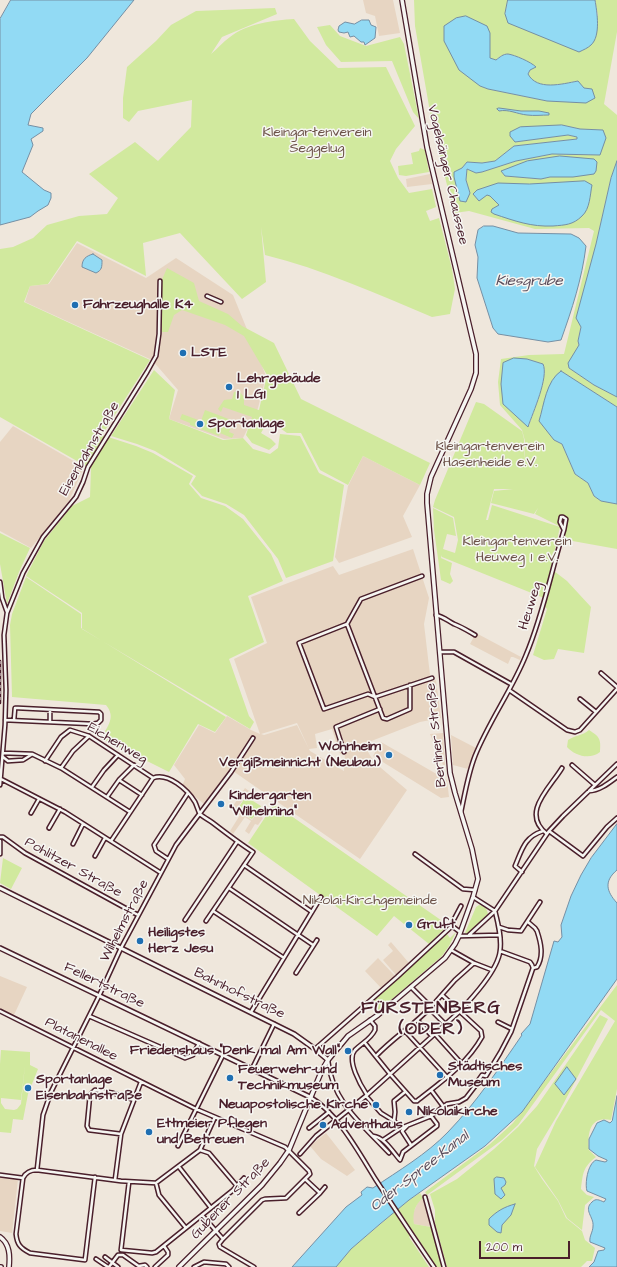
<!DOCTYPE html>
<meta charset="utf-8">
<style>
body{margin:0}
#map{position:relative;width:617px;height:1267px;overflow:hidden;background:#efe7dc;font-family:"Architects Daughter",sans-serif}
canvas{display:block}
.scale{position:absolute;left:479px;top:1241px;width:91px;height:18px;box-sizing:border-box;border:2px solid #4a1f2b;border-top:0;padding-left:5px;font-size:12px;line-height:14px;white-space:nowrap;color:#4a1f2b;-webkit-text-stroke:3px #f6f6f2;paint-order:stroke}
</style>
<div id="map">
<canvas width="617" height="1267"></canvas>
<div class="scale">200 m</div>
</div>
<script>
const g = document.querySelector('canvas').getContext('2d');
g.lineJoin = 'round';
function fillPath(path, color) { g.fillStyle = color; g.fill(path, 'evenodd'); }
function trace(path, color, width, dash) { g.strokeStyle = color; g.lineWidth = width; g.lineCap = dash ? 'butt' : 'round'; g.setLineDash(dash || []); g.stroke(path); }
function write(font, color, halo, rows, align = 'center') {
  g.font = font + ' "Architects Daughter",sans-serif'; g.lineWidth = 3; g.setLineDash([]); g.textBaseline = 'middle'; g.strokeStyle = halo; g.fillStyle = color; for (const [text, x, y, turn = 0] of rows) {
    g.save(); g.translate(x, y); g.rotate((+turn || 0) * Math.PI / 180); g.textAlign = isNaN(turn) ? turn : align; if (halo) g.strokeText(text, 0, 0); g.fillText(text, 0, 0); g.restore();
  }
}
fillPath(new Path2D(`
 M363 0H393L400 33 379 36 375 16 366 13Z
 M430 174 432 184 407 187 406 179Z
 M77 243 146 278 176 258 233 295 266 376 258 408 243 438 224 439 169 419 178 390 152 360 25 302 30 286 49 284Z
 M13 426 84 467 69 501 31 548 0 531V442Z
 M363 456 420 485 403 516 412 537 339 563 335 557 348 486Z
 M413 549 429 598 424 624 430 675 433 681 436 680 441 718 420 722 356 747 364 745 374 762 407 790 360 859 230 769 204 804 182 786 185 779 174 765 199 725 215 733 227 716 251 730 260 734 234 659 267 643 251 597 333 566 339 575ZM297 723 309 749 317 748 315 734 332 729 340 754 345 752 344 771 310 751 297 725 264 735 261 734Z
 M476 633 521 657 520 660 513 657H511L508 664 470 644Z
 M443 733 445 765H443L430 734Z
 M451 735 476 748 468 769 453 765Z
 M381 742 447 780 449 797 441 798 373 756Z
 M245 788 249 791 237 808 247 814 246 816 252 820 257 813 263 818 258 825 255 824 249 834 245 831 251 821 245 817 233 834 230 831 240 815 231 809Z
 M391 942 409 963 396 975 383 960 393 951 388 945Z
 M378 958 395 976 382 989 365 971Z
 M0 976 27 987 14 1015 0 1009Z
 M326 1133 355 1170 347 1176 321 1159 310 1146Z
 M0 1177 18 1179 12 1233 0 1231Z
 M423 1198 428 1209 431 1227 414 1224 412 1216 418 1202Z`), '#e7d5c2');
fillPath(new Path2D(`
 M414 0H508L505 14 598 16 595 0H617V32L604 104 617 115V161L611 178 596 244 578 341 579 345 569 368 594 385 617 397V407L561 371 554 440 562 444 575 474 588 483 594 496 601 501 617 504V549L567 540 561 527 535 514 538 508 534 514 491 503 494 491 513 489H494L486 520H488L492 505 560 527 544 598 442 557V555L441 558 452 563 450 574 453 581 450 584 441 580 434 530 433 508 453 518 456 536 447 534 443 549 455 553 458 540 454 517 433 507 435 500 476 402 484 404 522 431 524 439 525 463V441L522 430 500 405 498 382 501 359 529 355 564 354 594 231 589 228 535 229 469 211 454 213 433 129 415 26ZM490 33V58L496 60C499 57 503 54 508 54 515 55 531 62 535 67L530 70 528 75C538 91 562 84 577 81L584 88 547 101 488 89 480 86ZM562 125 580 129 603 130 600 155 552 154 516 161 482 172 476 173 467 169 466 180 470 193 454 172 462 168 467 162 482 163 495 161 514 146 577 139V137L568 135 515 142ZM501 171 573 177H550L541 179 505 176ZM527 359 543 364C549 377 533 412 529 426Z
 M275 8 277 14 222 37 211 54C217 49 223 42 230 37 246 24 274 20 294 19L310 41 338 68 386 67 415 126 396 149 390 161 398 178 409 193 432 189 436 207 426 211 430 221 439 218 452 269 455 289 450 314 432 317C377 294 322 269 265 255L261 227 266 282 242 299 180 233 143 243 146 276 77 241 48 284 30 286 24 302 150 360 102 435 136 446 153 453 193 476 189 484 201 498 225 506 243 519 271 554 283 581 248 596 264 642 229 659 249 716 254 722 250 729 82 629V613L26 576 44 541 72 506 90 497 91 468 84 465 0 417V249L13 247 33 238 47 225 79 216 107 214 118 198 89 174 135 142 158 161 191 127 192 100 138 111 129 122 123 118V98L127 67 156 41 171 25 196 11Z
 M330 25 340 36 366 46 400 37 404 44 419 119 413 112 392 61 341 62 326 45 317 27Z
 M420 148 425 150 429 172 406 176 399 175 398 166 413 164 411 153 419 151Z
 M167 268 194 283 199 301 228 314 242 326 274 343 301 399 430 463 420 485 363 456 348 485 320 470 301 433H287L277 426H265L261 433 271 439 276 444 269 450 252 443 246 435 252 417 223 407 221 412 218 409 224 400 232 399 234 392 239 391 244 397V405L259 410 267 375 244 336 225 325 182 310 174 315 168 332H162L161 282Z
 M154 370 175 390 169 419 223 440 243 438 253 449 270 454 278 448 280 434 300 436 319 473 344 485 333 561 286 578 278 559 244 515 226 504 202 496 191 484 196 476 155 451 137 444 111 436Z
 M205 410 234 421 229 432 234 434 232 438 220 433 219 436 190 425V423L180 419 182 414 201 421Z
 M0 533 30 548 19 572 7 604 0 564Z
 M554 571 567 581 591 607 584 653 558 649 554 659 544 660 533 655 547 609 545 607Z
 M26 577 81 614V628L226 717 215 732 198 724 169 772 101 738C108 726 116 717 106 705L12 697 10 625 12 614Z
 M589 730C600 737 601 739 600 752 590 760 575 756 567 747L568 740C575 735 582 736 589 730Z
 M250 791 257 795 253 801 261 806 260 809 263 812 260 815 257 813 252 819 247 816V813L238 808Z
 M274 804 448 925 429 944 394 916 377 936 248 843Z
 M3 858 22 868 11 889 0 883Z
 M479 905C485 906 487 909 488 914L467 934 465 933 476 907Z
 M456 932 449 946 442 956 376 1013 369 1004 447 934 450 938Z
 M617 985V1089L611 1120C590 1115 587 1133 589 1150L596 1157C583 1167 583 1173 581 1189L587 1195 594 1197 585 1205 582 1230 567 1218 558 1200 535 1167 556 1121 615 1021 601 1010 518 1125 502 1140 427 1195 425 1192 490 1144 513 1123Z
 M600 1015 608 1019 558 1114 537 1149 534 1166 542 1179 558 1201 566 1218 582 1231 585 1240 595 1248 592 1261H587L581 1267H447L435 1223V1210L430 1194 457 1179 494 1149 518 1127 537 1106Z
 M1 1050 30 1052V1065L38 1069 28 1094 23 1120 13 1119 11 1133 0 1132V1064ZM25 1065 21 1104 17 1109 14 1110 5 1109 1 1103V1092V1098L21 1100Z
 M420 1193 423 1198C415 1204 412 1214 414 1224L431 1227 443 1267H436L415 1234 409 1237 429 1267H336L351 1249 409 1200Z`), '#d1e99e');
const water = new Path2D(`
 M11 0H134L87 58 31 114 28 125 43 128V131L31 139 33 145 22 172 44 190 51 193V198L48 205 38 211 30 217 0 225V19Z
 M508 0H595C597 12 601 36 591 45 588 48 583 50 579 52L508 23 505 14Z
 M466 16 487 26 490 33V58L496 60C500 57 503 54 508 54 515 55 531 62 536 67L530 70 528 74C537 91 562 84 578 81L584 88 592 89 595 98 586 103 547 101 488 89 480 86 459 70 444 41V26L456 18Z
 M362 20H369L371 25 376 27 375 38 365 45 364 42H361L354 36 350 37 348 32 344 33 339 32 338 30 339 26 345 22 354 24Z
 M499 108 521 111H539L549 113V115C542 115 534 116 527 115 517 114 509 109 499 111L497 109Z
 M562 125 580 129 603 130 606 138 600 155 552 154 516 161 482 172 476 173 467 169 466 180 470 193 466 202 460 201 454 177V172L462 168 467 162 482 163 495 161 514 146 577 139V137L568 135 515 142 510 136V132L520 127Z
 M560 156 594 159 597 162 596 171 594 174 573 177H550L541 179 505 176 501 171 527 161Z
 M617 161V397L594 385 569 368 568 363 579 345 578 341 581 327 576 318 596 244 611 178Z
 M585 181 592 185C590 195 590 209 582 216 573 225 565 225 553 226 531 227 515 221 494 214L491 212 492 209 499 205 490 196 487 195 479 201 473 194 477 190 498 183 529 184Z
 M484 226H493L518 233 571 234 579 238 586 246C582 279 572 309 561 340L548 342 498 334 493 328 477 278 478 257 475 245 478 230Z
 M93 254 102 260C102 267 102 270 96 273L82 267C82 259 86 256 93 254Z
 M514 358 527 359 543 364C549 377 533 412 528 427L503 404 501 384 503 363Z
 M561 371 617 407V504L601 501 594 496 588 483 575 474 562 444 554 440 539 421C544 405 546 381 561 371Z
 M617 824V870C604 881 606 891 617 903V979L522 1112 485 1146 409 1200 380 1224 351 1249 336 1267H292L346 1207 362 1195 361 1192 367 1187 373 1188C398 1171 427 1154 448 1132 476 1103 500 1067 522 1035L521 1034 530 1024 554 941 558 942 562 937 561 925 571 896 581 875 591 858Z
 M567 1067 576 1079 564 1095 555 1084Z
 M617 1096V1267H589L594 1262 598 1251 604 1250 605 1248 590 1242C589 1236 593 1232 593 1226 594 1217 583 1210 592 1202 596 1198 599 1200 604 1202L606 1199 587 1191C585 1185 587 1171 591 1165 592 1163 594 1161 596 1160L605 1162 607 1161V1160L598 1156 589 1149V1139L597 1123 604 1120 610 1123 612 1121Z
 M497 1177 504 1178 506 1182 505 1185 501 1188 505 1195 501 1199 495 1194 494 1179Z
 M515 1204 511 1215 502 1225 501 1233 497 1232 489 1225V1219C497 1211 504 1207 515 1204Z`);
fillPath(water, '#92daf4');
trace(water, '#758fa4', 1);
const minor = new Path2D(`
 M207 296 221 302
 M0 582 2 598 7 612
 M436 615C444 617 448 621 454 624 462 627 468 631 475 635
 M347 624 361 599 422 576
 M440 652H454L511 684
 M601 673 617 687
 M410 685V709L387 719 383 718 347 624 299 643 324 709 368 694 375 697 432 678
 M509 690 567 730 575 732 580 730 617 689
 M580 699 596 712
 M5 720 93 724 98 723 101 720V714L99 712 18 708H15L14 720
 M50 722V710
 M344 752 336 727 380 709
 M3 753 32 754 61 768 130 812
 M3 757 8 761 23 760 31 755
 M45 761 61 737 70 730 89 736 153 778
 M572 765 595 785
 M61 768 73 751 89 736
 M153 778C168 772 188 790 195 802 197 806 198 811 200 814 203 817 209 820 213 823 226 833 239 843 253 852L206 921
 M1 779 65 812 161 873
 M119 780 142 795
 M0 785 5 725 6 690 4 635 7 613 23 573 43 537 76 497 83 482 88 467 147 372 156 356 159 334 160 281
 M92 787 104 770 118 755
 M589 791C599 791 609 783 617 777
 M107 797 119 780 134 765
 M461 812C465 793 468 774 475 756 489 721 512 690 526 655 543 615 551 572 564 530L560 522 561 517H563L566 519 564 530
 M31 813 39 799
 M49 828 60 809
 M549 831 583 856 607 827 617 818
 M547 834C520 813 550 788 562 768
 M0 837H3L25 853 138 915
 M0 841V854
 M111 841 153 778
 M73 844 83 824
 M415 854 463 889 475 890
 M95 856 105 838
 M168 859 156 851 154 845 188 793
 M244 865 312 912
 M522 872 515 866C522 850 524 837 543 831
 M229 888 313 945
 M213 911 284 958
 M185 920 237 842
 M528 922 535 928 537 931C541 943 544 956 537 967L533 968
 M452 926V923L461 906
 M499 927 508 930 521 931 540 902
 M469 935 495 911 549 831 563 816 617 764
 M459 936 499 935
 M451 950 474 963 492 970
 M296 973 317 940
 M431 1007 455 980 474 963
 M430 1009 445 1024
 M0 1011 196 1109 285 1147 309 1171 310 1174 286 1198 265 1199 262 1200 223 1239
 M251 1012 321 897
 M89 1016 185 1058 193 1055 199 1043
 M418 1021 432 1036
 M498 1022 512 1029
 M405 1031 447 1077
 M435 1034 462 1064
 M365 1043 390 1074 414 1101H417C441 1082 467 1064 482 1037L481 1031 442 995
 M315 1049 397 977 452 926 460 932
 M376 1056C393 1038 414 1025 431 1007L411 987
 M328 1061C333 1103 362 1124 389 1153
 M252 1069 274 1024
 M431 1090 443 1106
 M367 1095C361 1086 346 1060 355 1050 362 1043 371 1039 375 1030V1026L370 1020
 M366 1096 381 1113 394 1121
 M310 1097C338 1113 359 1153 376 1180 395 1209 414 1238 434 1267
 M407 1126 402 1131 411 1145
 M309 1128 329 1112
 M401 1128 394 1121 395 1112 394 1101 405 1092
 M121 1134 89 1130 87 1126 90 1095 95 1090 113 1093 134 1100
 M373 1136C384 1137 393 1152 400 1160L403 1152 437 1126V1124L431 1116
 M383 1140 401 1128 431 1116 447 1104 459 1102 466 1098 476 1085 477 1082 482 1075 486 1076 500 1053 511 1032 533 968 532 965 530 962 500 951
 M178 1146 223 1055
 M200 1150 209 1153 237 1186
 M300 1154 316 1136 367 1095 459 1012C472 998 498 970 500 951 502 938 498 923 495 911L473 897
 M179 1167 211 1208
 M37 1170 43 1115 51 1092 99 996 121 948 176 845 231 772 253 738
 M0 1175 23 1178C26 1172 30 1170 37 1170L121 1181 156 1183 200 1150 215 1117
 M23 1178 16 1234C17 1244 20 1248 30 1253L85 1260 95 1177
 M305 1179 320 1193 325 1187
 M115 1180 121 1134 141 1082
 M129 1182 121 1250 152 1253 156 1252 232 1191 244 1178
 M156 1183 159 1195 186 1228
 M425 1197 444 1267
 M299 1213 320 1193
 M202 1215 223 1239 219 1244 220 1247 254 1267
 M105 1257 118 1267
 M96 1259 108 1267
 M139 1266 145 1265 147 1267
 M109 1267 118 1255H123L140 1267
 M155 1267 168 1255V1252L164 1246
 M194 1267 204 1262 226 1264 229 1267`);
const tertiary = new Path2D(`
 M0 888 294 1034 315 1049 328 1060
 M0 948 310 1097`);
const secondary = new Path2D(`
 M0 1237C10 1244 10 1256 9 1267
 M0 1267H1
 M179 1267 262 1185 280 1163 289 1150 322 1070 328 1060 348 1036 378 1015 445 958 455 944 459 936 473 897 478 879 472 849 455 793 450 773 427 503V494L431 477 471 389 476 373V354L427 147 402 0`);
trace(minor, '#4a1f2b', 5.5);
trace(tertiary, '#4a1f2b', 6);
trace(secondary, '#4a1f2b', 6);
trace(minor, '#f6f6f2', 2.5);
trace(tertiary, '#f6f6f2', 3);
trace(secondary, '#f6f6f2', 3.5);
const rail = new Path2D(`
 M0 661V703`);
trace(rail, '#4a1f2b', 2.5);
trace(rail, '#f6f6f2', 1, [3]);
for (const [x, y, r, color] of [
 [75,305,4,"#1f6fb2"],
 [183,353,4,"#1f6fb2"],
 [229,387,4,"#1f6fb2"],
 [200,424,4,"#1f6fb2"],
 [389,755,4,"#1f6fb2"],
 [221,804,4,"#1f6fb2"],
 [409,925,4,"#1f6fb2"],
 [140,941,4,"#1f6fb2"],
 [348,1051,4,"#1f6fb2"],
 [440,1075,4,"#1f6fb2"],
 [230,1078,4,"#1f6fb2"],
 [28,1088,4,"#1f6fb2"],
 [376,1105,4,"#1f6fb2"],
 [409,1112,4,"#1f6fb2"],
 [323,1125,4,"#1f6fb2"],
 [149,1132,4,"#1f6fb2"]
]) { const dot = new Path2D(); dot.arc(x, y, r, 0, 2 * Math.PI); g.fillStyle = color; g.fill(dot); trace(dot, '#f6f6f2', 1.5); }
write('14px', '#6c5248', '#f6f6f2', [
 ["Kleingartenverein",317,133],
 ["Seggelug",317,149],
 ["Kleingartenverein",490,447],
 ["Hasenheide e.V.",490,463],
 ["Kleingartenverein",517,542],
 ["Heuweg 1 e.V.",517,558],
 ["Nikolai-Kirchgemeinde",370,901]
]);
write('14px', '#4a1f2b', '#f6f6f2', [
 ["Vogelsänger Chaussee",447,175,77],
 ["Eisenbahnstraße",90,449,-60],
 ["Heuweg",531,606,-73],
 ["Berliner Straße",437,735,-96],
 ["Eichenweg",117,744,31],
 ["Pohlitzer Straße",73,868,29],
 ["Wilhelmstraße",125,921,-63],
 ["Fellertstraße",104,986,26],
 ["Bahnhofstraße",239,994,26],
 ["Platanenallee",81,1040,27],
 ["Gubener Straße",231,1199,-46]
]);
write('bold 14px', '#4a1f2b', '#f6f6f2', [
 ["Fahrzeughalle K4",83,305],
 ["LSTE",191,353],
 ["Lehrgebäude",237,379],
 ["1 LG1",237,395],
 ["Sportanlage",208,424],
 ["Wohnheim",381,747,"right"],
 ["Vergißmeinnicht (Neubau)",381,763,"right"],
 ["Kindergarten",229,796],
 ["\"Wilhelmina\"",229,812],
 ["Gruft",417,925],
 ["Heiligstes",148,933],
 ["Herz Jesu",148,949],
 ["Friedenshaus \"Denk mal Am Wall\"",340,1051,"right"],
 ["Städtisches",448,1067],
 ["Museum",448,1083],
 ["Feuerwehr-und",238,1070],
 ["Technikmuseum",238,1086],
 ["Sportanlage",36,1080],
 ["Eisenbahnstraße",36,1096],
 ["Neuapostolische Kirche",368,1105,"right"],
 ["Nikolaikirche",417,1112],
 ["Ettmeier Pflegen",157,1124],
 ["und Betreuen",157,1140],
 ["Adventhaus",331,1125]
], 'left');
write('italic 15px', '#5c4e5d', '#f6f6f2', [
 ["Kiesgrube",529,282],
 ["Oder-Spree-Kanal",420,1172,-38]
]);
g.letterSpacing = '1px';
write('bold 18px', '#4a1f2b', '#f6f6f2', [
 ["FÜRSTENBERG",431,1009],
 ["(ODER)",431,1030]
]);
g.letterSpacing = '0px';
</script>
